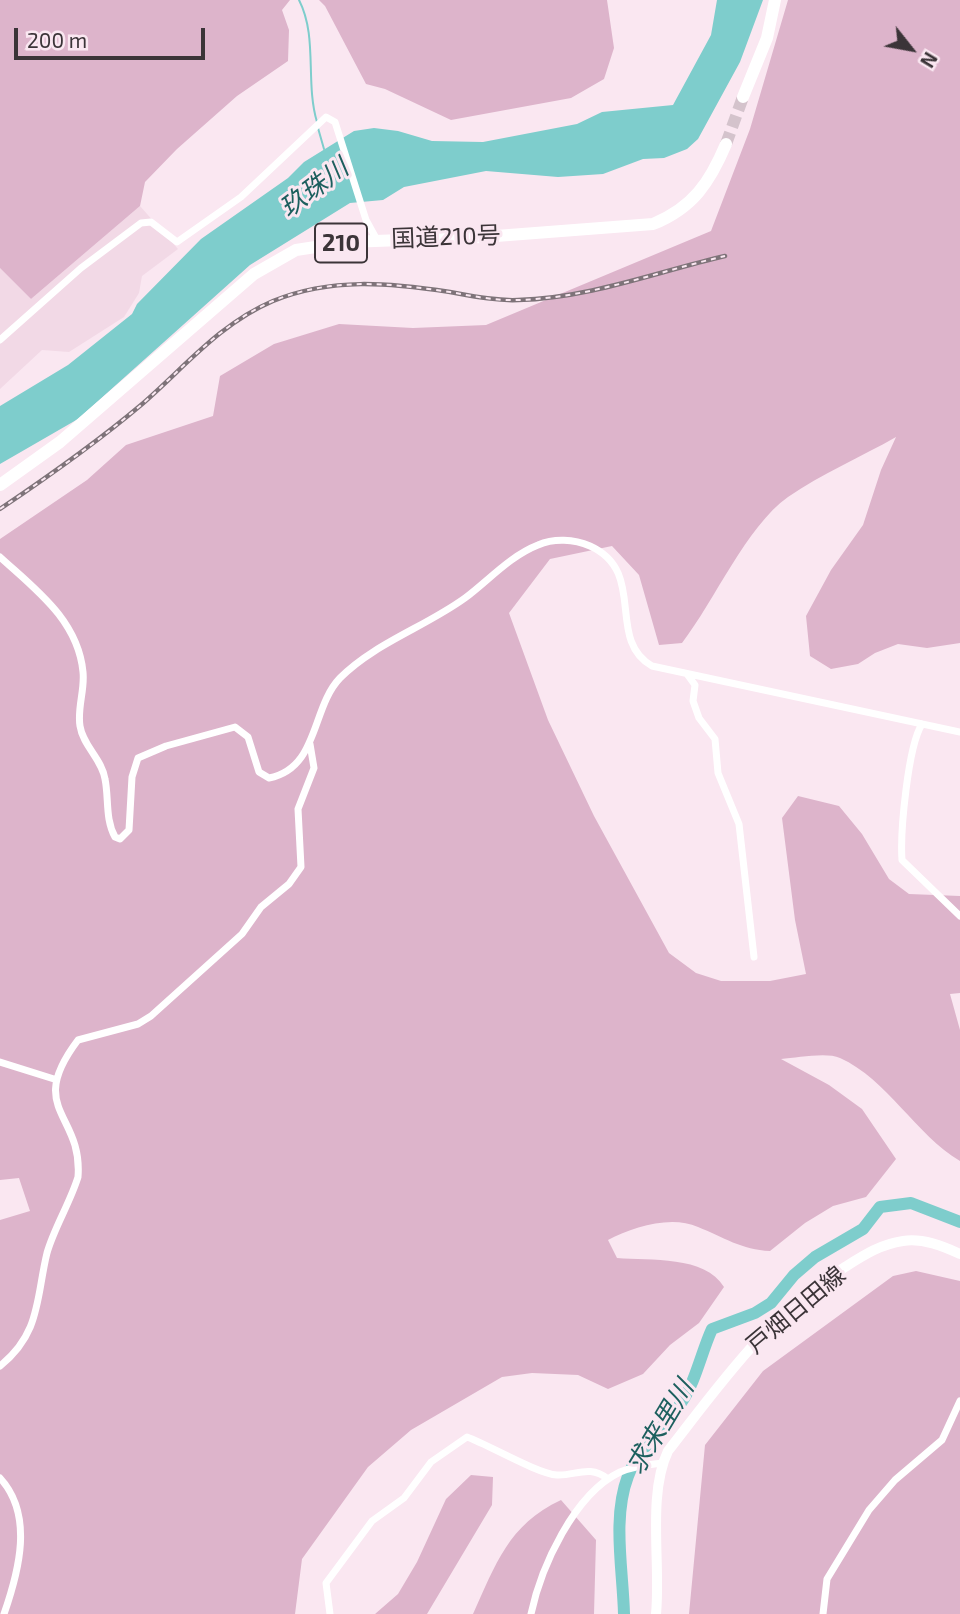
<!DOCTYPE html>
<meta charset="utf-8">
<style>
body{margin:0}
#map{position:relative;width:960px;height:1614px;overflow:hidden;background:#fae7f1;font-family:"Exo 2",sans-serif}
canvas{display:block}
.north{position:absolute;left:876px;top:14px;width:70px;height:70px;-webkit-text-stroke:5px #fae7f1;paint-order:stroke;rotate:121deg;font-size:19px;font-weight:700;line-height:28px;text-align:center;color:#3b3438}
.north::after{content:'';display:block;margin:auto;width:24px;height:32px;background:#3b3438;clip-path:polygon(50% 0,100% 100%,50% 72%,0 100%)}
.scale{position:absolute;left:14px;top:28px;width:191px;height:32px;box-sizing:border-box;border:4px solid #3b3438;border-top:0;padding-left:9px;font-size:21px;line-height:24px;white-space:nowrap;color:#3b3438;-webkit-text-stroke:5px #fae7f1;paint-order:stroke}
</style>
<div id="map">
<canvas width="960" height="1614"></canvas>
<div class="north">N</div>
<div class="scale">200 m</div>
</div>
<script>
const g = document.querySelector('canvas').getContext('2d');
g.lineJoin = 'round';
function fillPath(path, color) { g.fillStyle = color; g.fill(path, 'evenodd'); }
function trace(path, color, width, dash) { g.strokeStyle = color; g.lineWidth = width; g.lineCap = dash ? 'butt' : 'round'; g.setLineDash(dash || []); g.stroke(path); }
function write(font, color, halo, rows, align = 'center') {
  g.font = font + ' "Exo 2","Noto Sans JP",sans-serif'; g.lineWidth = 6; g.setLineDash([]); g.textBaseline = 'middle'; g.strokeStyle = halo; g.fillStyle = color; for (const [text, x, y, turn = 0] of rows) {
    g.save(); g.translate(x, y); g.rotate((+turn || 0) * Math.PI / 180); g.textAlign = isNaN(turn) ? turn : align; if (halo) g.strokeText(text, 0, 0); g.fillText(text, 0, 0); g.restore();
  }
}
fillPath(new Path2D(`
 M140 206 178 249 142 276 139 293 124 317 69 352 42 350 0 389V268L31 299Z`), '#f2d9e6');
fillPath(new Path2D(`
 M0 0H290L282 10 289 30 288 61 237 96 177 149 145 182 140 206 31 299 0 268Z
 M319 0H607L614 48 604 79 571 98 451 120 385 89 366 84 325 6Z
 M788 0H960V643L927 648 898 644 875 653 858 664 831 669 810 656 806 616 831 570 863 525 881 470 896 437C861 457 821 474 788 497 746 527 715 600 682 643L659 645 639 575 612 546 550 559 509 613 548 720 594 816 669 953 696 973 721 981H770L806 974 795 920 782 818 798 796 839 806 862 834 889 879 909 894 960 896V993L950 994 960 1030V1161C916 1135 887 1079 840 1058 826 1052 797 1058 781 1059L829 1085 862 1109 896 1159 866 1197 833 1206 805 1223 770 1251C742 1250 723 1237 698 1227 671 1215 633 1227 608 1240L617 1258C650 1261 705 1255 724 1287L699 1323 670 1345 643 1374 608 1389 578 1375 532 1373 502 1377 411 1430 368 1467 302 1559 295 1614H0V1220L30 1211 19 1178 0 1180V539L87 480 126 445 213 416 220 376 274 344 339 324 413 328 486 325 711 231 750 129Z
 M916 1271 960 1281V1614H689L705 1445 763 1371 893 1276Z
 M471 1475 493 1477 492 1505 427 1614H375L398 1594 417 1562 446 1499Z
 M561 1500 596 1540 594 1614H473C496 1564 508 1525 561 1500Z`), '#ddb4cb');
fillPath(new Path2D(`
 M717 0H763L740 62 698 139 687 149 664 158 643 159 603 174 558 177 486 171 404 187 383 200 350 203 250 265 78 419 0 464V406L68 365 132 314 137 304 201 239 288 178 304 162 354 131 374 128 398 131 432 141 483 142 577 124 602 112 673 105 711 35Z`), '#7ecdcc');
trace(new Path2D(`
 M299 0C318 37 305 82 317 122
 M318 128 324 149`), '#7ecdcc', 2);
trace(new Path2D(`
 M624 1614C623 1570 612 1518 628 1476 639 1447 664 1428 681 1403 696 1381 701 1353 712 1329L755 1313 771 1303 794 1275 815 1257 863 1229 880 1207 911 1203 960 1222`), '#7ecdcc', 12);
trace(new Path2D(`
 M726 144 743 97`), '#d4c3cc', 12, [12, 6]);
trace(new Path2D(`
 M0 340 81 268 141 223 151 222 177 242 241 197 326 117 335 122 366 220 377 240
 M0 557C35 589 78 620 83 672 85 690 77 708 80 726 83 746 102 759 105 779 109 798 105 819 115 837L120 839 129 830 132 777 138 758 166 746 235 727 248 737 259 772 269 778C319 768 311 708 340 678 375 643 425 627 465 598 489 580 510 556 538 545 554 538 574 539 590 546 648 572 605 639 652 666L960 732
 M687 674 695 685 693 701 699 718 715 739 718 773 739 824 754 957
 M922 724C908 746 900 832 902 860L960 916
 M0 1062 54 1079
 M0 1366C41 1333 36 1298 47 1253 54 1228 70 1203 78 1177 83 1113 25 1110 78 1040L138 1024 151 1016 242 934 261 907 289 884 301 867 298 809 314 768 310 744
 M0 1478C34 1515 19 1571 4 1614
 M330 1614 326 1583 372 1521 404 1498 431 1462 467 1437C489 1445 538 1474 557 1475 576 1476 589 1464 608 1479
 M531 1614C541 1567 574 1494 620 1472 633 1466 648 1465 662 1463
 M823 1614 827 1579 869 1510 895 1480 942 1440 960 1401`), '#fff', 7);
trace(new Path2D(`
 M656 1614C661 1564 647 1495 668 1451 724 1379 766 1318 845 1267 864 1255 881 1244 903 1241 923 1238 943 1246 960 1254`), '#fff', 10);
trace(new Path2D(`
 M743 97 767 38 775 0
 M0 485 60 442 254 274 296 250 348 242 483 237 653 224C693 208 710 182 726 144`), '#fff', 12);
const rail = new Path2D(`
 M0 509C49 476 96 443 141 405 184 368 219 324 273 301 332 277 389 283 450 292 472 296 496 301 518 300 590 298 656 272 725 256`);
trace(rail, '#7e7379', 4.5);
trace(rail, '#fae7f1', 2, [5]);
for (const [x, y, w] of [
 [341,243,52]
]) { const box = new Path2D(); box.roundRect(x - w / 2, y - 19.5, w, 39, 5); g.fillStyle = '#fae7f1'; g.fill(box); trace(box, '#3b3438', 2); }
write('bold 23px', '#3b3438', null, [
 ["210",341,243]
]);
write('24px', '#3b3438', '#fae7f1', [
 ["国道210号",446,237,-2],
 ["戸畑日田線",796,1310,-40]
]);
write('italic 26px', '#1c5f5e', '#fae7f1', [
 ["玖珠川",314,188,-37],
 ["求来里川",660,1427,-59]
]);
</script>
